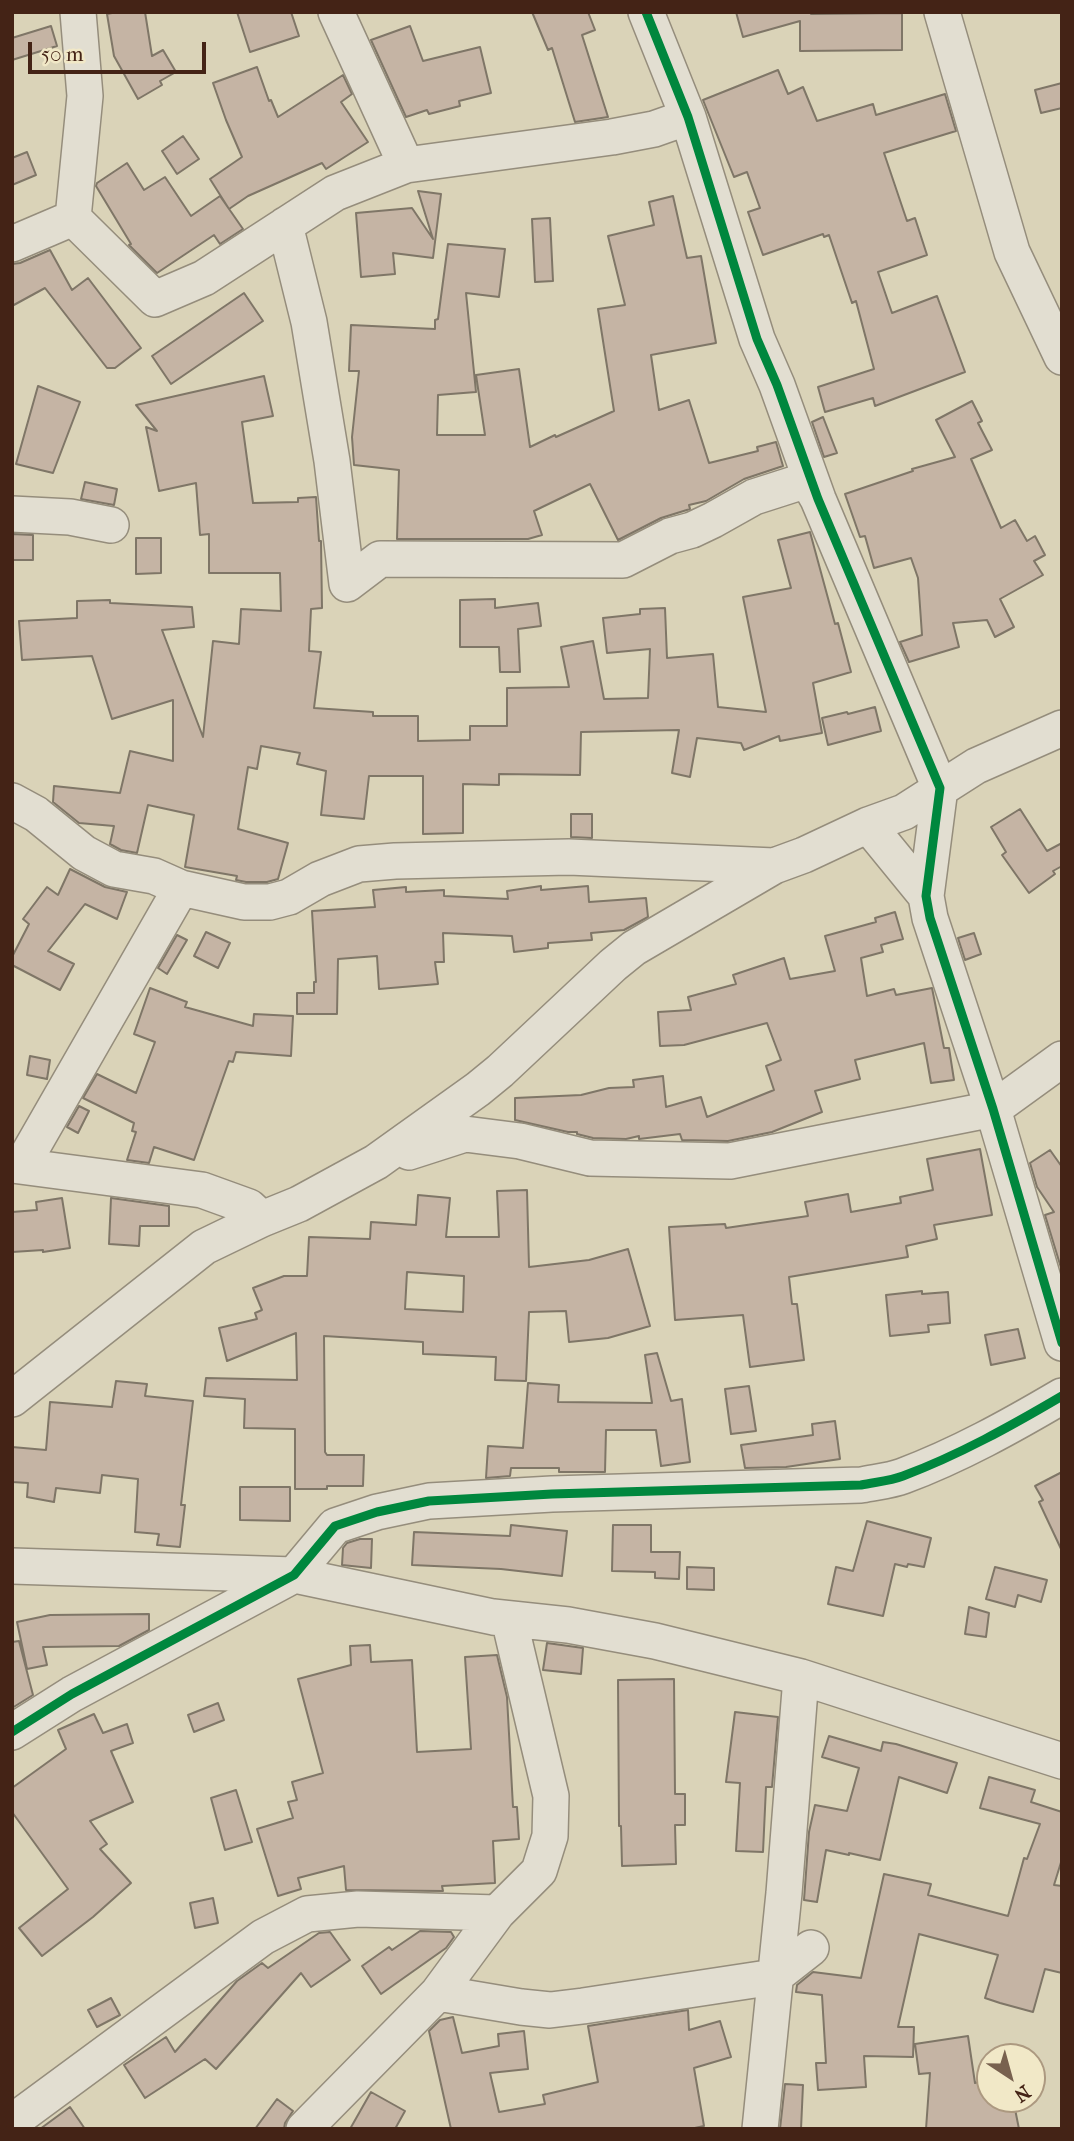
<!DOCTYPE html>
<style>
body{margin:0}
#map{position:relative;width:1074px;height:2141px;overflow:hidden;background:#dad3b8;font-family:"IM FELL French Canon",serif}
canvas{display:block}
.frame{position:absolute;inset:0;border:14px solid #442316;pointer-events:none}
.north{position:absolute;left:976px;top:2043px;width:70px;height:70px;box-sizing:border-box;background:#f1e8c7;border:2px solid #ac9980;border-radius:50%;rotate:144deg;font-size:19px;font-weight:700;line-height:28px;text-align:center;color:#442316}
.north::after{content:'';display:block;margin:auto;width:24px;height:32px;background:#78614f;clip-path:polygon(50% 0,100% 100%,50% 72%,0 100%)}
.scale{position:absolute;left:28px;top:42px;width:178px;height:32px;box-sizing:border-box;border:4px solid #442316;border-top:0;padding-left:9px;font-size:21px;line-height:24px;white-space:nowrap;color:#442316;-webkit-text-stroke:5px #f1e8c7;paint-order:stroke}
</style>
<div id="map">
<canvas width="1074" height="2141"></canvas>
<div class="frame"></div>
<div class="north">N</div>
<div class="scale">50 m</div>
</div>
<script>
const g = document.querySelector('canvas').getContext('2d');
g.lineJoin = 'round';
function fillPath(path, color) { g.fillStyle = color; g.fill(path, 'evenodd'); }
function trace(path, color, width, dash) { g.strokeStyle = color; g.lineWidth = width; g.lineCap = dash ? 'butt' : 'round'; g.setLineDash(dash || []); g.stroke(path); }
const building = new Path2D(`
 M117 12H145L152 56 163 50 176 72 160 81 162 85 138 99 114 56 107 14Z
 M237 12H291L299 36 250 52Z
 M532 12H588L595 30 582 35 608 117 575 122 552 48 548 50Z
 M736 12H811V14L902 13V50L800 51V21L743 37Z
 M51 26 57 46 12 60V38Z
 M410 26 423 61 480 47 491 93 459 101 460 106 429 114 427 110 406 117 371 40Z
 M257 67 269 101 271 100 278 117 343 75 352 94 341 102 368 142 326 169 322 163 248 196 229 209 210 179 242 157 226 120 213 83Z
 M778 70 788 94 803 87 817 121 873 104 876 115 945 94 956 131 884 153 907 221 915 218 927 255 878 272 892 313 937 296 965 372 875 406 873 398 825 412 818 387 874 369 856 301 852 303 829 235 824 237 823 234 763 255 748 212 760 208 747 172 734 177 703 100Z
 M1062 83V108L1041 113 1035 90Z
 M183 136 199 159 177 174 162 151Z
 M27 152 36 175 12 185V158Z
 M127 163 144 190 165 177 191 216 220 196 243 229 220 244 214 235 157 273 129 245 131 244 96 186 97 183Z
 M418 191 441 194 433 258 393 253 395 274 361 277 356 213 412 208 433 239Z
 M673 196 687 258 701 256 716 343 651 355 659 410 689 400 709 463 758 451 757 447 776 442 783 466 744 479 706 501 689 505 690 509 661 518 618 540 590 484 534 511 542 535 528 539H397L399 470 354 465 352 437 359 371H349L351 325 435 329V320L438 319 448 244 505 249 499 297 466 293 476 392 438 395 437 435H485L476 375 519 369 530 447 555 435 556 437 614 411 598 309 625 305 608 236 654 225 649 202Z
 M550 218 553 281 535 282 532 219Z
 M50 250 72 290 88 278 141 348 115 368H107L45 288 12 306V264L20 263Z
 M244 293 263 321 171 384 152 356Z
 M264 376 273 416 242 422 253 503 298 502V498L316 497 319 541H321L322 608 311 609 309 651 321 652 314 708 373 712V716H418V741L470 740V726H507V688L569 687 561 647 593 641 604 699 648 698 650 649 607 653 603 618 640 614V609L665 608 667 658 713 654 718 707 766 712 743 597 791 588 778 540 810 532 835 624 838 623 851 672 813 683 822 733 780 741 779 736 744 750 741 743 697 738 690 777 672 773 679 730 581 732 580 775 499 774V785L463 784V833L423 834V776H369L364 819 321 815 326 771 297 764 300 753 261 746 257 769 248 767 238 829 288 843 278 879 267 882H246L236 880 237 876 185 867 194 815 148 805 137 853 121 850 110 844 114 826 79 823 53 802 54 786 120 793 130 751 173 761V700L112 719 92 656 22 660 19 621 77 618V601L110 600V603L192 607 194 627 162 630 203 737 213 641 239 644 241 609 281 611 280 573H209V534L200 535 196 483 159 491 146 427 157 431 136 405Z
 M38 386 80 402 53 473 16 464Z
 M972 401 982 421 978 423 992 450 971 459 1001 528 1015 520 1027 541 1035 536 1045 555 1034 561 1043 575 1000 599 1014 627 995 637 987 620 953 623 959 647 909 662 900 642 922 635 918 578 911 558 874 568 865 536 860 537 845 494 913 471 912 469 955 457 936 420Z
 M823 417 837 453 824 457 812 422Z
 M85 482 117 489 114 505 81 499Z
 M12 534 33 535V560H12Z
 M136 538H161V573L136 574Z
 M495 599V608L538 603 541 626 518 629 520 672H500L499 647H460V600Z
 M875 707 881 731 828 745 822 718 847 712 848 714Z
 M1020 809 1047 851 1062 843V866L1053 871 1055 874 1029 893 1002 855 1006 852 991 827Z
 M571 814H592V838L571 837Z
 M70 869 105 887 127 892 117 919 85 904 48 951 74 964 60 990 12 965V957L29 924 23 919 47 887 58 895Z
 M541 886V890L588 886 589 902 646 898 648 917 624 930 591 933 592 940 548 943V948L514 952 512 936 443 933 444 962H435L438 984 379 989 377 956 338 959 337 1014H297V993H314V982H316L312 911 375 907 373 890 406 887V892L444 890V896L508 899 507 891Z
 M895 912 903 939 881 945 883 952 861 958 867 996 894 989 896 995 932 988 944 1048H949L954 1080 931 1083 924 1043 855 1060 860 1079 815 1091 822 1112 772 1132 728 1141 682 1140 680 1134 639 1139V1136L626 1139 593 1138 577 1134V1132H568L515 1120V1098L581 1095 609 1088 634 1087 633 1080 663 1076 666 1107 701 1097 707 1117 774 1090 766 1066 781 1060 767 1023 684 1045 660 1046 658 1012 691 1010 688 997 736 984 733 975 784 958 790 979 835 971 825 936 876 922 875 918Z
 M206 932 230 943 218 968 194 956Z
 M974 933 981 954 965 960 958 938Z
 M177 935 187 940 167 974 158 968Z
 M150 988 187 1002 185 1007 253 1026 254 1014 293 1016 291 1056 236 1052 233 1062 229 1061 194 1160 154 1147 149 1163 127 1160 136 1132 132 1131 134 1123 83 1098 97 1074 136 1093 155 1042 134 1034Z
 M30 1056 50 1060 47 1079 27 1075Z
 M79 1106 89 1111 78 1133 67 1127Z
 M980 1149 992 1215 934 1225 937 1239 906 1246 908 1257 789 1277 792 1304H797L804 1360 750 1367 743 1315 675 1320 669 1227 725 1224 726 1228 808 1216 805 1202 848 1194 851 1212 901 1203 900 1197 933 1190 927 1159Z
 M1050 1150 1062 1167V1271L1045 1215 1054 1212 1037 1187 1030 1163Z
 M527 1190 529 1267 589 1260 628 1249 650 1326 608 1338 569 1342 566 1311 529 1312 526 1381 495 1380 496 1357 423 1354V1342L324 1336 325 1452 327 1455H364L363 1486H327V1489H295V1429L244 1428 245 1399 204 1396 206 1378 297 1380 296 1333 227 1361 219 1328 257 1319 255 1313 262 1310 253 1288 284 1276H307L309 1237 370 1239 371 1222 416 1225 418 1195 450 1198 446 1237H499L497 1191ZM407 1272 464 1276 463 1312 405 1309Z
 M62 1198 70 1248 43 1252V1250L12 1252V1212L37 1210 36 1202Z
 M111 1198 169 1206V1226H140L139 1246 109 1244Z
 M922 1291V1294L948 1292 950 1323 928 1325 929 1332 890 1336 886 1295Z
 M1018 1329 1025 1358 991 1365 985 1335Z
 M657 1353 671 1401 682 1399 690 1462 661 1466 656 1430H606L605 1472H559V1468H511L510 1476 486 1478 488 1446 523 1448 528 1383 559 1385 558 1402 652 1403 645 1355Z
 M116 1381 147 1384 145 1396 193 1401 181 1505H185L180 1547 157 1545 159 1534 135 1532 138 1479 102 1475 100 1493 56 1488 54 1502 27 1497 28 1483 12 1482V1447L46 1450 50 1402 112 1407Z
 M749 1386 756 1431 731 1434 725 1389Z
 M835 1421 840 1459 786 1467 745 1468 741 1445 813 1435 812 1424Z
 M1062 1472V1551L1039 1502 1043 1500 1035 1486Z
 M240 1487H290V1521L240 1520Z
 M867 1521 931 1538 924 1567 908 1564 907 1567 895 1564 883 1616 828 1604 836 1567 853 1571Z
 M511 1525 567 1531 562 1576 501 1569 412 1565 414 1532 510 1536Z
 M613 1525H651V1552H680L679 1579 655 1578V1572L612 1571Z
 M360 1539H372L371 1568 342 1565 343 1548 347 1543Z
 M687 1567 714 1568V1590L687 1589Z
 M995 1567 1047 1580 1041 1602 1018 1595 1015 1607 986 1599Z
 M969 1607 989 1613 986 1637 965 1634Z
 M149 1614V1630L119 1646 43 1647 47 1665 27 1669 17 1622 50 1615Z
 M19 1641 33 1695 12 1708V1642Z
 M547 1643 583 1648 581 1674 543 1670Z
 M370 1645 371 1662 412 1660 417 1752 471 1749 465 1657 497 1655 507 1697 513 1807H517L519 1839 493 1841 495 1883 442 1886 443 1891 346 1890 344 1866 298 1878 301 1889 278 1896 257 1829 293 1818 288 1802 297 1800 292 1782 323 1773 298 1679 351 1665 350 1646Z
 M674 1679 675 1794H685V1825H675L676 1864 622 1866 621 1826H619L618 1680Z
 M218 1703 224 1720 194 1732 188 1715Z
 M735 1712 778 1717 772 1787H766L763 1852 736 1851 740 1783 726 1782Z
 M94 1714 103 1733 127 1724 133 1743 111 1751 133 1802 90 1821 107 1844 100 1849 131 1883 93 1917 42 1956 19 1928 68 1889 12 1812V1788L66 1749 58 1730Z
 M829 1736 881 1751 883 1742 896 1744 957 1763 947 1793 899 1777 880 1860 849 1853V1855L826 1850 817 1902 804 1900 809 1832 815 1805 847 1811 859 1768 822 1757Z
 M989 1777 1035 1790 1031 1802 1062 1812V1859L1054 1885 1062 1886V1973L1045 1969 1033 2012 1000 2003 985 1998 998 1955 919 1934 898 2027H914L913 2057 864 2056 866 2087 818 2090 816 2063H826L822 1995 796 1992 797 1985 813 1972 861 1978 884 1874 931 1884 928 1895 1008 1916 1024 1858 1027 1859 1040 1824 980 1808Z
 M236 1790 252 1842 225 1850 211 1798Z
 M213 1898 218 1923 195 1928 190 1903Z
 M420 1931 451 1932 454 1937 446 1948 381 1994 362 1966 389 1947 392 1950Z
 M330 1932 350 1960 311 1987 301 1973 216 2069 205 2059 145 2098 124 2065 166 2037 175 2052 237 1981 262 1963 268 1968 319 1933Z
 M111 1998 120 2015 97 2027 88 2010Z
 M688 2010 689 2030 720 2021 731 2057 694 2068 704 2126 690 2129H451L429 2031 440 2020 453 2017 462 2053 499 2046 498 2034 524 2031 528 2069 490 2073 499 2112 545 2104 543 2095 598 2082 588 2026Z
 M968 2036 975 2083 990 2080V2099H1013L1019 2129H926L930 2073 919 2074 915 2044Z
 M785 2084 803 2085 801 2129H780Z
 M371 2092 405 2111 395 2129H350Z
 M277 2099 293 2111 285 2123 284 2129H255Z
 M70 2107 85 2129H40Z`);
fillPath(building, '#c5b4a4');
trace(building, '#7f7667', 2);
const minor = new Path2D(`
 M336 12 406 165
 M646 12 688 117 757 339 777 385 818 499 940 788 926 896 930 918 993 1109 1062 1343
 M942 12 1012 252 1062 357
 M73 218 155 299 204 278 335 193 406 165 612 137 654 129 688 117
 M73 218 85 96 78 12
 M285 225 309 322 332 461 347 584 380 559 623 560 670 536 692 530 713 520 754 497 807 480 818 499
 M12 244 73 218
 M12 514 70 517 111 525
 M12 801 36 814 84 853 114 869 154 876 181 888 244 902H270L289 897 320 879 359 864 395 861 569 857 774 866 804 855 868 825 904 812 976 766 1062 728
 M868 825 926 896
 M409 1152 465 1134 520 1141 590 1158 730 1161 993 1109 1062 1059
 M12 1165 202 1190 249 1207 262 1219
 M22 1165 181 888
 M12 1399 204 1247 262 1219 299 1204 376 1162 478 1089 500 1071 613 965 634 948 774 866
 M12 1566 294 1575 493 1617 568 1625 655 1641 801 1677 1062 1761
 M12 1732 72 1694 294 1575 335 1526 377 1512 429 1501 552 1494 861 1485C875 1482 890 1481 903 1476 959 1455 1011 1426 1062 1396
 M438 1993 521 2007 550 2010 583 2006 774 1977 811 1948
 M12 2122 263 1937 307 1914 358 1909 497 1913
 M304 2129 438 1993 497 1913 539 1871 550 1836 551 1796 509 1619
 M760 2129 784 1893 801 1677`);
trace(minor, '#958d7c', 38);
trace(minor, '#e2ded1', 35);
trace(new Path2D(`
 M646 12 688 117 757 339 777 385 818 499 940 788 926 896 930 918 993 1109 1062 1343
 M12 1732 72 1694 294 1575 335 1526 377 1512 429 1501 552 1494 861 1485C875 1482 890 1481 903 1476 959 1455 1011 1426 1062 1396`), '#00873e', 9);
</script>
